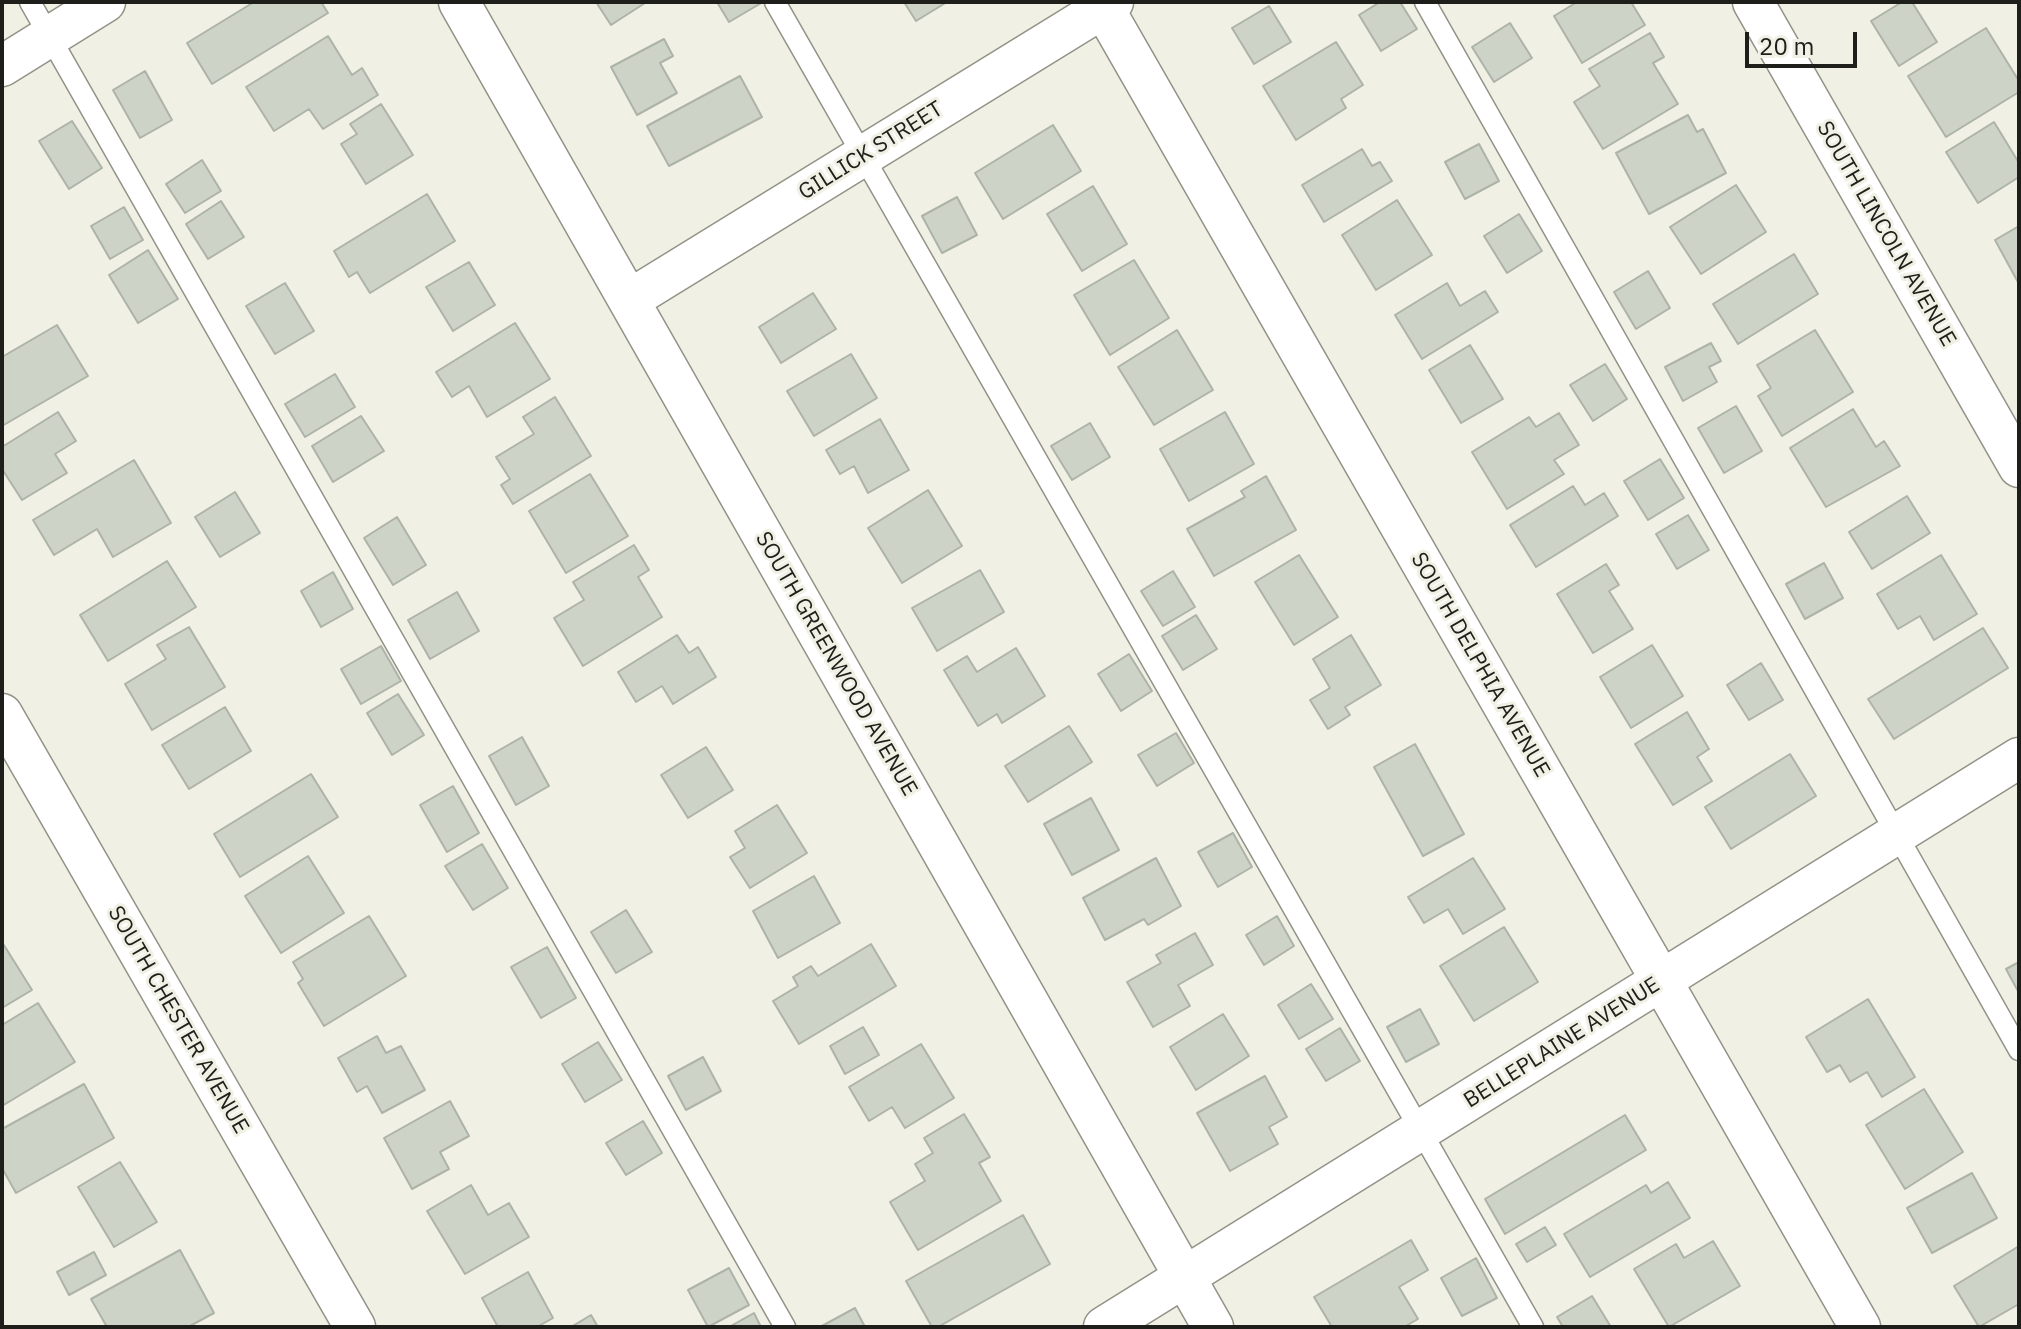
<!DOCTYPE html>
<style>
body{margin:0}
#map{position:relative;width:2021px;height:1329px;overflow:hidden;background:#f1f0e4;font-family:"IBM Plex Sans",sans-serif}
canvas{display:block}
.frame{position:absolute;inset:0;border:4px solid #1e1e1a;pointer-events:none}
.scale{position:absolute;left:1745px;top:32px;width:112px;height:36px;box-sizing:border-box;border:4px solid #1e1e1a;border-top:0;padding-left:10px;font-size:24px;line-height:28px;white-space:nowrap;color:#1e1e1a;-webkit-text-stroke:6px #f1f0e4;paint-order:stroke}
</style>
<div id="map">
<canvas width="2021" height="1329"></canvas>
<div class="frame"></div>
<div class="scale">20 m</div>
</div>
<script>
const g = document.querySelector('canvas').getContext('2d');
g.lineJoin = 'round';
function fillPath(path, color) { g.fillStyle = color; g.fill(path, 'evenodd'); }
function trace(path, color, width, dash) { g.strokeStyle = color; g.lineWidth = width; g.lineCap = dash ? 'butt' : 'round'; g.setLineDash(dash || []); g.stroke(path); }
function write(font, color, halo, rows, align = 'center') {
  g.font = font + ' "IBM Plex Sans",sans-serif'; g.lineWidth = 6; g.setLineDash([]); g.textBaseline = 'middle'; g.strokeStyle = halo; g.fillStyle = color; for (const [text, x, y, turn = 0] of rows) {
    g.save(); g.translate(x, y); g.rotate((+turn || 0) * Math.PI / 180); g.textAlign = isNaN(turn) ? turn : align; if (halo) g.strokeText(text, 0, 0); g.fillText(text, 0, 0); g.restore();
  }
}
const building = new Path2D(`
 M254 2H321L328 13 212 84 187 43Z
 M596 2H645V3L611 25Z
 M717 2H763L729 22Z
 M904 2H947L916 21Z
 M1380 2H1400L1417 29 1381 51 1359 15Z
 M1577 2H1631L1645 25 1582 63 1554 16Z
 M1902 2H1912L1937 42 1899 66 1871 21Z
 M1269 6 1291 42 1254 64 1232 28Z
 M1510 23 1532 58 1494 82 1472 47Z
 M1986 28 2019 81V92L1946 137 1908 76Z
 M1650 33 1664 57 1653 63 1678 104 1603 149 1574 102 1600 86 1589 69Z
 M328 36 352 75 362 68 378 95 323 129 309 109 274 131 246 87Z
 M664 39 673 56 660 63 677 93 637 115 611 67Z
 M1336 42 1363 85 1341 99 1346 108 1296 140 1263 86Z
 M145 71 172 120 140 138 113 90Z
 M740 76 762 117 669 166 647 126Z
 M381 104 413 155 366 184 341 144 357 134 350 124Z
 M1688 115 1697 132 1703 129 1726 173 1649 214 1616 153Z
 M72 121 102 168 69 189 39 141Z
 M1994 122 2019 163V177L1978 203 1946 152Z
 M1053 125 1081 171 1003 219 975 173Z
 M1479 144 1499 181 1465 199 1445 162Z
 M1362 149 1372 166 1380 162 1392 181 1324 222 1302 185Z
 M202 160 221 191 185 213 166 184Z
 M1736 185 1766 232 1701 274 1670 227Z
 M1093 186 1127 244 1082 271 1047 214Z
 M427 194 455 241 370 293 357 272 349 277 334 251Z
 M957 197 977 235 942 253 922 216Z
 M1397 200 1432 255 1376 290 1342 235Z
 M221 201 244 237 208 259 186 224Z
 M124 207 143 240 110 259 91 226Z
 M1519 214 1542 251 1507 273 1484 236Z
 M2019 226V284L1995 240Z
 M148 250 178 299 138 323 109 275Z
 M1794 254 1818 294 1738 344 1713 304Z
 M1134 260 1169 318 1110 355 1074 295Z
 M469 262 495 305 453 331 426 287Z
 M1648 271 1670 308 1636 329 1614 292Z
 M285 283 314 331 275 354 246 306Z
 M1447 283 1460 306 1485 291 1498 312 1422 359 1395 315Z
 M813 293 836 329 781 363 759 327Z
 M515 323 550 379 487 417 469 386 452 397 436 372Z
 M57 325 88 376 2 426V357Z
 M1177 330 1213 390 1154 425 1118 367Z
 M1815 330 1853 392 1782 436 1758 396 1771 388 1757 365Z
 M1711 343 1721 361 1709 367 1717 382 1683 401 1665 367Z
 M1470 345 1503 399 1461 423 1429 370Z
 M851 354 877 398 814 436 787 391Z
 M1605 364 1627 399 1593 421 1570 385Z
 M335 374 355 407 305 437 285 404Z
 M555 397 591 456 513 504 501 485 510 479 496 457 534 434 523 417Z
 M1736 406 1762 451 1724 473 1698 428Z
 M1853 409 1876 447 1884 441 1900 466 1826 507 1790 448Z
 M58 412 76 441 55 454 67 473 22 500 2 469V447Z
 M1225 412 1254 464 1189 501 1160 449Z
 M1559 413 1579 445 1554 460 1564 474 1507 509 1472 452 1529 417 1536 427Z
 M361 416 384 451 333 482 312 446Z
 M880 419 909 470 868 493 854 466 840 474 826 450Z
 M1090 423 1110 457 1072 480 1051 446Z
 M1660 459 1684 498 1648 520 1624 481Z
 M134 460 171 523 113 557 97 529 54 555 33 520Z
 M590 474 628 536 566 573 529 511Z
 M1266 476 1296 530 1214 576 1187 529 1245 497 1241 491Z
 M1573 486 1585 505 1604 493 1618 516 1536 567 1510 525Z
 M928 490 962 546 902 583 868 528Z
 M235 492 260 533 220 557 195 517Z
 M1907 496 1930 533 1872 569 1849 532Z
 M1688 515 1709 550 1677 569 1656 534Z
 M397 517 426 565 393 585 364 538Z
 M634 545 649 570 638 577 662 617 583 666 554 618 584 600 573 582Z
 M1299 555 1338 617 1294 645 1255 582Z
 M1941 555 1977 614 1934 640 1920 616 1898 629 1877 594Z
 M167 561 196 607 108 661 80 615Z
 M1824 563 1843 598 1805 619 1786 584Z
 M1606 564 1619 585 1609 591 1633 629 1593 653 1557 594Z
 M980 570 1004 612 937 651 912 608Z
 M1173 571 1195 607 1163 626 1141 591Z
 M333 572 353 609 321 627 301 591Z
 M457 592 479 631 430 659 408 620Z
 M1196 615 1217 649 1183 670 1162 636Z
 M189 627 225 687 152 730 125 684 166 659 157 645Z
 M1983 628 2008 668 1894 739 1868 699Z
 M677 635 689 653 698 647 716 677 673 704 662 686 636 702 618 672Z
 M1351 635 1381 685 1345 707 1350 715 1328 729 1310 700 1330 688 1313 659Z
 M1652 645 1683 696 1631 728 1600 677Z
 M381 646 401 681 361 704 341 669Z
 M1016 648 1045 696 1002 723 997 714 978 726 944 670 967 656 977 672Z
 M1129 654 1152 691 1121 711 1098 674Z
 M1761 663 1783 700 1749 720 1727 685Z
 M398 694 424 735 392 755 367 713Z
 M225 707 251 751 189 789 162 745Z
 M1687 712 1709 749 1697 757 1712 781 1673 805 1635 744Z
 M1069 726 1092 762 1028 802 1005 766Z
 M1176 733 1194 763 1157 786 1138 755Z
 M522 737 549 786 516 805 489 756Z
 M1415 744 1464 834 1423 856 1374 767Z
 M706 747 733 790 688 818 661 775Z
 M1790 754 1816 796 1731 849 1705 807Z
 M311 774 338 817 240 877 214 834Z
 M453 786 479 833 447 852 420 805Z
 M1091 798 1119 850 1072 875 1044 824Z
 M777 805 807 853 750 888 730 857 745 848 735 831Z
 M1233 833 1252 867 1218 887 1198 852Z
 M482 844 508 888 473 910 445 866Z
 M308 856 344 913 281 953 245 896Z
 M1156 858 1181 906 1148 925 1144 919 1105 940 1083 898Z
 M1473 858 1505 909 1463 934 1448 909 1424 923 1408 897Z
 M814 876 840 923 778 958 753 911Z
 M626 910 652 952 616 973 591 932Z
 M369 916 406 976 324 1026 298 983 303 979 293 962Z
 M1277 916 1294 946 1264 965 1246 935Z
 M1504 927 1538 982 1474 1021 1440 966Z
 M1195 933 1213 965 1178 985 1190 1006 1153 1027 1127 982 1161 963 1156 955Z
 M2 942 32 990 2 1008Z
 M871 944 896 986 799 1044 773 1001 798 986 793 977 811 966 818 976Z
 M547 947 576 998 541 1018 511 967Z
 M2019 962V993L2006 969Z
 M1311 984 1333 1019 1299 1039 1278 1005Z
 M1868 999 1915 1077 1882 1097 1867 1072 1850 1082 1840 1065 1827 1072 1806 1037Z
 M38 1003 75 1062 2 1106V1025Z
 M1420 1009 1439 1044 1406 1062 1387 1027Z
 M1223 1014 1249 1056 1196 1090 1170 1047Z
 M863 1027 879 1055 845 1074 830 1046Z
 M1340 1028 1360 1061 1326 1081 1306 1049Z
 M377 1036 386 1053 401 1046 425 1090 382 1113 367 1086 357 1092 338 1058Z
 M598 1042 622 1080 585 1102 562 1064Z
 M921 1044 954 1098 905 1128 892 1107 869 1121 849 1087Z
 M703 1057 721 1091 686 1110 668 1076Z
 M1265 1076 1287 1117 1269 1127 1278 1144 1230 1171 1197 1113Z
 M84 1084 114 1138 16 1193 2 1168V1129Z
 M1924 1089 1963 1152 1905 1189 1866 1125Z
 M450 1101 469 1136 440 1152 449 1169 412 1189 384 1138Z
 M964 1114 990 1157 979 1163 1001 1201 918 1250 890 1202 925 1181 915 1164 933 1153 924 1138Z
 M1625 1115 1646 1150 1505 1234 1485 1199Z
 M643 1121 662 1153 626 1175 606 1143Z
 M120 1162 157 1222 114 1247 78 1187Z
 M1972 1173 1997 1218 1932 1253 1907 1208Z
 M1668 1182 1690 1218 1590 1277 1564 1234 1646 1185 1651 1193Z
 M471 1185 488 1215 509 1203 529 1237 465 1274 427 1211Z
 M1023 1215 1050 1264 938 1327H932L906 1281Z
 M1545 1227 1556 1245 1527 1262 1516 1244Z
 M1411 1240 1428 1270 1399 1287 1418 1319 1404 1327H1332L1314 1297Z
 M1713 1241 1740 1286 1669 1327 1634 1269 1676 1244 1684 1258Z
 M2019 1246V1304L1979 1327 1954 1286Z
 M180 1250 214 1313 188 1327H107L91 1299Z
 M94 1252 106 1275 69 1295 57 1272Z
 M1476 1258 1497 1298 1462 1316 1441 1278Z
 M729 1268 749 1305 708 1327 688 1290Z
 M528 1272 553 1318 537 1327H498L482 1298Z
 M1592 1296 1611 1327H1563L1557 1317Z
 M855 1308 865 1327H820Z
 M754 1313 761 1327H729Z
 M591 1315 598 1327H571Z`);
fillPath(building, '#ced3c8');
trace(building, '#aeb3a9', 2);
const service = new Path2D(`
 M30 2 785 1327
 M775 2 1533 1327
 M1425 2 2019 1050`);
const minor = new Path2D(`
 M459 2 1213 1327
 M1100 2 1860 1327
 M1753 2 2019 467
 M2 66 105 2
 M629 300 1113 2
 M2 714 355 1327
 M1104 1327 2019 758`);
trace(service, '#939287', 23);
trace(minor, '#939287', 43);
trace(service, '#fff', 20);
trace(minor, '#fff', 40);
write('22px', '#1e1e1a', '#f1f0e4', [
 ["GILLICK STREET",871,151,-32],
 ["SOUTH LINCOLN AVENUE",1886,234,60],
 ["SOUTH GREENWOOD AVENUE",836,664,60],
 ["SOUTH DELPHIA AVENUE",1480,665,60],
 ["SOUTH CHESTER AVENUE",178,1020,60],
 ["BELLEPLAINE AVENUE",1562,1043,-32]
]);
</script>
